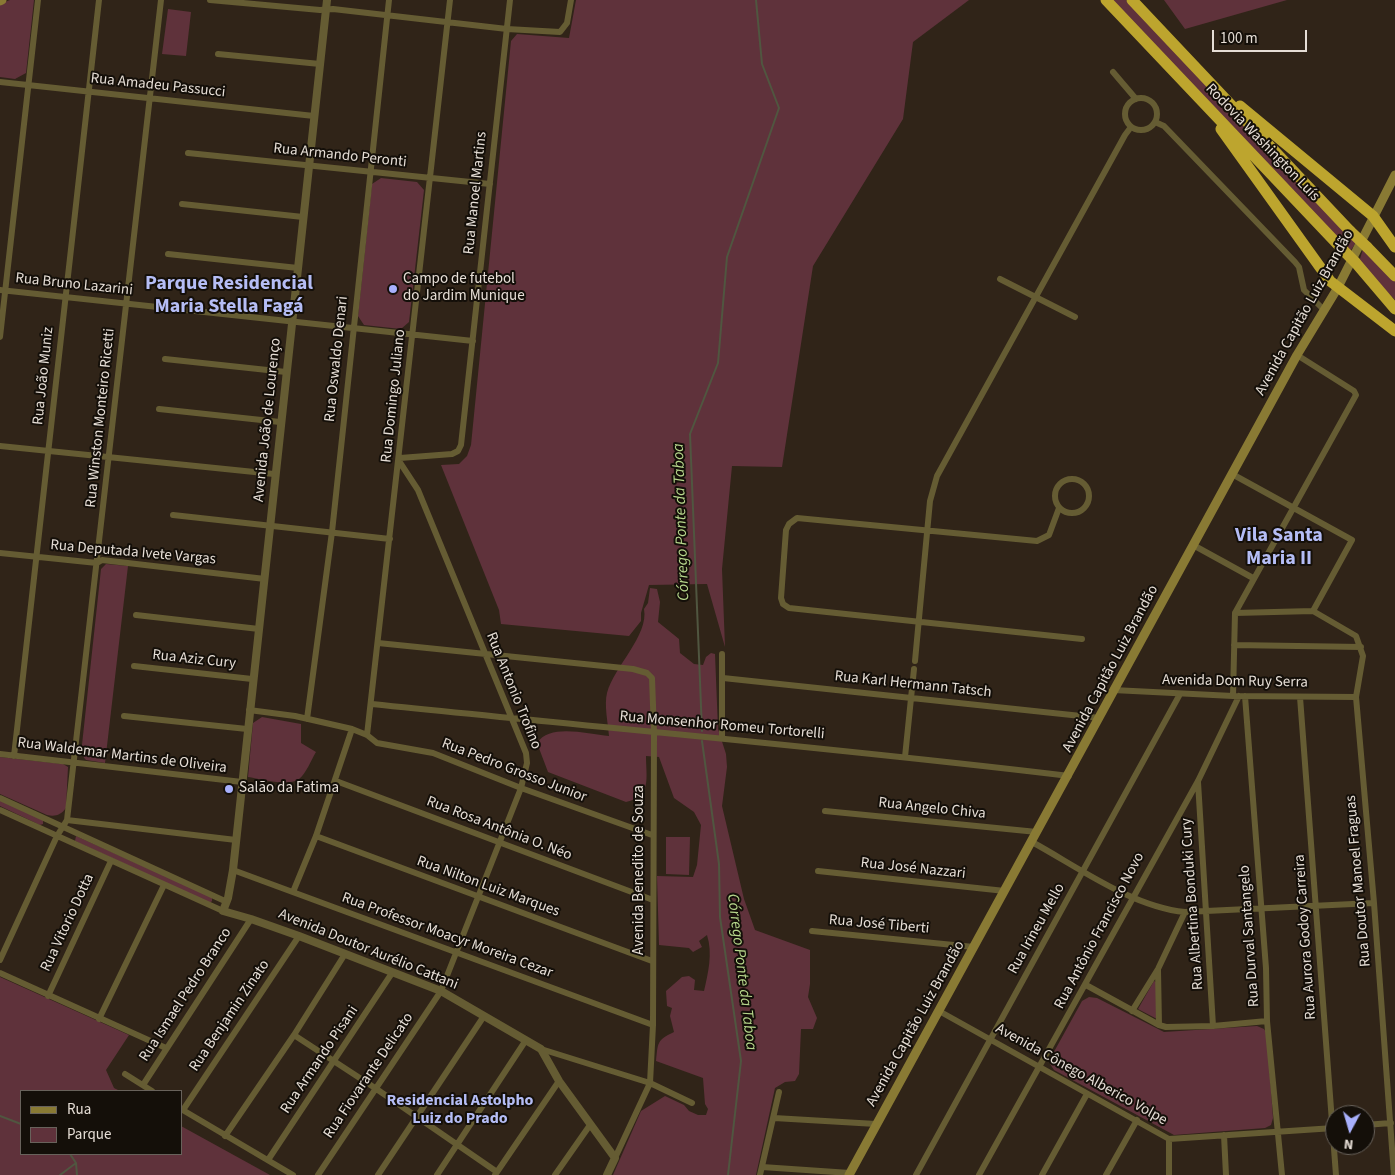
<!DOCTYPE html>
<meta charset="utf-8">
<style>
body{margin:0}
#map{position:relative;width:1395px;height:1175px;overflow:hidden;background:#302418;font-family:"Source Sans 3",sans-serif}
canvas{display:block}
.legend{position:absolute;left:20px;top:1090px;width:162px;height:65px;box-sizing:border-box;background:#140f09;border:1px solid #68625b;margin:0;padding:6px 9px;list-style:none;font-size:15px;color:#e6ded6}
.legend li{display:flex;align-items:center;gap:10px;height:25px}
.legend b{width:25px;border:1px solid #68625b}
.north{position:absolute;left:1325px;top:1105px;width:50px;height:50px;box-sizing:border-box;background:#140f09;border:1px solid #68625b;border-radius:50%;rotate:186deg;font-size:14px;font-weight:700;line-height:20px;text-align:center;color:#e6ded6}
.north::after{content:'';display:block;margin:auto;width:18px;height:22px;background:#a8b0fc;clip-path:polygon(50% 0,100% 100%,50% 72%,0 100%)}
.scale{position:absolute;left:1212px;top:30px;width:95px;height:22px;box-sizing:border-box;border:2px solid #e6ded6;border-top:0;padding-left:6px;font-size:15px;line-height:18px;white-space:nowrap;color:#e6ded6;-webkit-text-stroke:4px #140f09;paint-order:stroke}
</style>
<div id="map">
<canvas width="1395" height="1175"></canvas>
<ul class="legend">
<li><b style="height:6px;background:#897a34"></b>Rua</li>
<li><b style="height:14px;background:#5f323b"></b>Parque</li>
</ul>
<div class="north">N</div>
<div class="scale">100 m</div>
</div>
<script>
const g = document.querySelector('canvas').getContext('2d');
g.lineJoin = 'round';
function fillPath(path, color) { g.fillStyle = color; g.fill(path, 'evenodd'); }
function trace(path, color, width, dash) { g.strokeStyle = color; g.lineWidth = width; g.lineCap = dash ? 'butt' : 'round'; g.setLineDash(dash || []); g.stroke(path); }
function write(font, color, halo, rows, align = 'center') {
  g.font = font + ' "Source Sans 3",sans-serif'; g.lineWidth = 4; g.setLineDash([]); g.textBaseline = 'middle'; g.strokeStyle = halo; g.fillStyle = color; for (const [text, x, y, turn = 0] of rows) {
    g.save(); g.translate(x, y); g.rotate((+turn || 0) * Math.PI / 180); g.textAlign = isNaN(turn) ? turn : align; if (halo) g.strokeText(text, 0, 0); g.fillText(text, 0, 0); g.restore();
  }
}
fillPath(new Path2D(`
 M10 0H34L26 73 15 79 0 77V4Z
 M576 0H969L913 42 903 119 813 266 782 467 732 466 722 569 725 647 707 584 649 585 641 613V621L629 636 501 624 499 610 441 465 459 464 467 456 471 445 511 41 517 34 569 38Z
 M1110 0H1126L1357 241 1351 250 1346 247Z
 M1164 0H1287L1185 29Z
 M168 9 191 12 186 56 162 54Z
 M381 178 417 182 424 190 409 322 401 329 364 325 358 316 372 184Z
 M1363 249 1395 282V300L1359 262Z
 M106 564 128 566 105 763 86 760 81 754 101 569Z
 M650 588 657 589 660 602 658 622 679 639 680 653 694 664 703 665 706 657 711 653 715 654 718 729 726 754 727 767 722 806 744 899 755 930 810 950V984L808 997 817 1018 813 1029H801L799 1074 795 1081 785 1082 775 1088 756 1175H613L641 1111 665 1096 684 1105 689 1111 698 1115H706L708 1109 705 1104 703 1078 656 1061C658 1042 657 1040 674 1032L670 1016 672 1008 667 1006 666 991 682 977 689 976 695 980 694 990 704 991C708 974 713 953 707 935L699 941 702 947 693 952 689 948 659 945 657 876 693 877 697 865 701 825 694 812 674 798 659 757 646 756C646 778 652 796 626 802L548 772 537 743C550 723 587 734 609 736 608 723 604 705 607 693 614 667 649 635 644 609L648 603Z
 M262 717 301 724V743L316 752C311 760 306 774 299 779 287 787 261 779 248 777L253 723Z
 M0 757 63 764 68 767 66 808C61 815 55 817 47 815L0 794Z
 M0 800 43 820V824L40 825 0 806Z
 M76 836 212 897V901L210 903 75 841Z
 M666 837H690L689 875 666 874Z
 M0 977 129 1035 106 1070 114 1088 120 1091H21V1154H181V1126L270 1175H0Z
 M1154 981 1156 982 1157 1019 1138 1009Z
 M1089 997 1097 998 1164 1032 1257 1026 1264 1029 1267 1034 1273 1118 1271 1125 1265 1128 1174 1135 1054 1070 1050 1064V1059L1082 1001Z`), '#5f323b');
trace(new Path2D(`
 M702 731 690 434 718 363 727 257 779 108 762 64 756 0
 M702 741 719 864 720 917 741 1061 728 1175
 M0 1116 21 1124
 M70 1154 76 1163 77 1175
 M60 1175 76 1163`), '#505640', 2);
trace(new Path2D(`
 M210 0 320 10 333 9 507 29 560 32 567 23 571 0
 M218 54 320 64
 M1113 72 1136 99
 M0 82 314 116
 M1125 114a16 16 0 1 1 32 0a16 16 0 1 1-32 0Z
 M1155 122 1164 126 1295 262 1299 267 1304 290 1324 310
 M188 153 490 184
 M182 204 303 217
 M168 254 298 268
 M1000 279 1075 317
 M0 290 473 341
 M0 337 38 0
 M165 359 286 372
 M159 409 280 422
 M0 446 274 474
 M400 458 452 454 458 451 461 445 510 0
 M1232 474 1352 540 1313 611 1356 636 1363 656 1356 697 1374 903 1394 1175
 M1055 496a17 17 0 1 1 34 0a17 17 0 1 1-34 0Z
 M1059 508 1049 535 1037 541 797 518 789 524 786 530 781 598 783 604 789 608 1082 639
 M173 515 390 539
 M1193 545 1253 578
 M0 553 97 563 102 560 265 579
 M1235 613 1313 611
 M136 615 259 629
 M378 643 633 669 647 673 652 678 654 732 653 1025 650 1083 615 1158
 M1234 645 1361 647
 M915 661 930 501 937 476 1125 135 1131 127
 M134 666 252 679
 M723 678 1100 718
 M1113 690 1233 696 1356 697
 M1233 696 1235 613 1356 395 1354 391 1297 355
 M1245 696 1266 968 1267 1021 1282 1175
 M1300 697 1336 1175
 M372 704C604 728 837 748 1069 776
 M249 710 295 716 352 729 367 735 377 743 433 753 521 788 652 835
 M124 716 247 729
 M307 719 332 532 389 0
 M367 735 450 0
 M722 737V654
 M0 754 242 782
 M14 756 99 0
 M905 757 914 669
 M336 781 653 900
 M1198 782 1213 1026
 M0 798 227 902
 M0 810 223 911
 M825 811 1037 832
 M67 820 236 840
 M316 836 652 961
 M1032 842C1078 867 1132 907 1185 912L1374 903
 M233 870 653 1025
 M818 871 1005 891
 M293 892 316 836 352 729
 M812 931 974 947
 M0 960 57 836 67 820 161 0
 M1158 970 1159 1025
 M0 973 166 1048
 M1086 985 1159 1025 1166 1027 1213 1026 1267 1021
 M48 996 111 861
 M939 1011 1169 1139 1334 1128
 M1132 1011 1158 969 1185 912
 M99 1019 164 885
 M294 1035 375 1088 497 1172
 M541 1049 650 1083 692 1103
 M125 1074 152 1091
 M143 1085 251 919
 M181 1109 293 1175
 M183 1110 299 936
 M774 1118 876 1124
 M1365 1125 1391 1123
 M1224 1135 1226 1175
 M225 1136 294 1035 345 954
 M268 1160 392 973
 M762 1167 850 1173
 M318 1175 441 991 521 788 527 763 526 753 418 490 399 461
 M378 1175 484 1016
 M437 1175 526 1040
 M495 1175 559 1081
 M555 1175 590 1125
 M760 1175 779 1092
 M916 1175 1180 694
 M979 1175 1198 781 1239 696
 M1042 1175 1087 1094
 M1106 1175 1137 1120
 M1169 1175V1139`), '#655c33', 6);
trace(new Path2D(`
 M327 0 233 870 228 898 223 911 251 919 299 936 441 991 541 1049 559 1081 615 1158 607 1175`), '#655c33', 8);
trace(new Path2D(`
 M0 1 2 0
 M849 1175 1297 355 1337 289 1395 175`), '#897a34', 9);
trace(new Path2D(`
 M1106 0 1343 250
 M1132 0 1350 231
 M1240 106 1373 216 1395 247
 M1221 129 1330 281 1395 331
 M1367 247 1395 276
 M1355 262 1395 309`), '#bda52e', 11);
trace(new Path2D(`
 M1350 231 1367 247
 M1343 250 1355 262`), '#bda52e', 11);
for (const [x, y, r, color] of [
 [393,289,5,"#a8b0fc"],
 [229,789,5,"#a8b0fc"]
]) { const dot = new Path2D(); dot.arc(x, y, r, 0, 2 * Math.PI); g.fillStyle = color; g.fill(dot); trace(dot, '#140f09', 2); }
write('15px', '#e6ded6', '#140f09', [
 ["Rua Amadeu Passucci",158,86,6],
 ["Rodovia Washington Luís",1262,143,46],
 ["Rua Armando Peronti",340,156,6],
 ["Rua Manoel Martins",476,193,-84],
 ["Rua Bruno Lazarini",74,285,6],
 ["Avenida Capitão Luiz Brandão",1305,313,-61],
 ["Rua Oswaldo Denari",337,359,-84],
 ["Rua João Muniz",44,376,-84],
 ["Rua Domingo Juliano",394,396,-84],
 ["Rua Winston Monteiro Ricetti",101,418,-84],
 ["Avenida João de Lourenço",268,420,-84],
 ["Rua Deputada Ivete Vargas",133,553,5],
 ["Rua Aziz Cury",194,660,6],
 ["Avenida Capitão Luiz Brandão",1111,669,-62],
 ["Avenida Dom Ruy Serra",1235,682,1],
 ["Rua Karl Hermann Tatsch",913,685,6],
 ["Rua Antonio Trofino",513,691,68],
 ["Rua Monsenhor Romeu Tortorelli",722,726,5],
 ["Rua Waldemar Martins de Oliveira",122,756,7],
 ["Rua Pedro Grosso Junior",514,771,21],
 ["Rua Angelo Chiva",932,809,6],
 ["Rua Rosa Antônia O. Néo",499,829,21],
 ["Rua José Nazzari",913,869,6],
 ["Avenida Benedito de Souza",640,870,-90],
 ["Rua Doutor Manoel Fraguas",1359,881,-95],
 ["Rua Nilton Luiz Marques",488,887,20],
 ["Rua Albertina Bonduki Cury",1193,904,-94],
 ["Rua Vitorio Dotta",68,923,-65],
 ["Rua José Tiberti",879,925,5],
 ["Rua Irineu Mello",1037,929,-61],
 ["Rua Antônio Francisco Novo",1100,931,-62],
 ["Rua Professor Moacyr Moreira Cezar",447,936,20],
 ["Rua Durval Santangelo",1250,936,-94],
 ["Rua Aurora Godoy Carreira",1306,937,-94],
 ["Avenida Doutor Aurélio Cattani",368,950,22],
 ["Rua Ismael Pedro Branco",186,995,-57],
 ["Rua Benjamin Zinato",230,1016,-56],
 ["Avenida Capitão Luiz Brandão",916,1024,-61],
 ["Rua Armando Pisani",320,1060,-56],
 ["Avenida Cônego Alberico Volpe",1081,1075,29],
 ["Rua Fiovarante Delicato",369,1076,-56]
]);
write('15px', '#e6ded6', '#140f09', [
 ["Campo de futebol",403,280],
 ["do Jardim Munique",403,297],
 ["Salão da Fatima",239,789]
], 'left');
write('italic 16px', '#b7d78c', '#140f09', [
 ["Córrego Ponte da Taboa",682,522,-92],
 ["Córrego Ponte da Taboa",741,972,83]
]);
write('bold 16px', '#b5bdf5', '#140f09', [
 ["Residencial Astolpho",460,1101],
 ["Luiz do Prado",460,1119]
]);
write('bold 20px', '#b5bdf5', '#140f09', [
 ["Parque Residencial",229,285],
 ["Maria Stella Fagá",229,308],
 ["Vila Santa",1279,537],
 ["Maria II",1279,560]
]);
</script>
